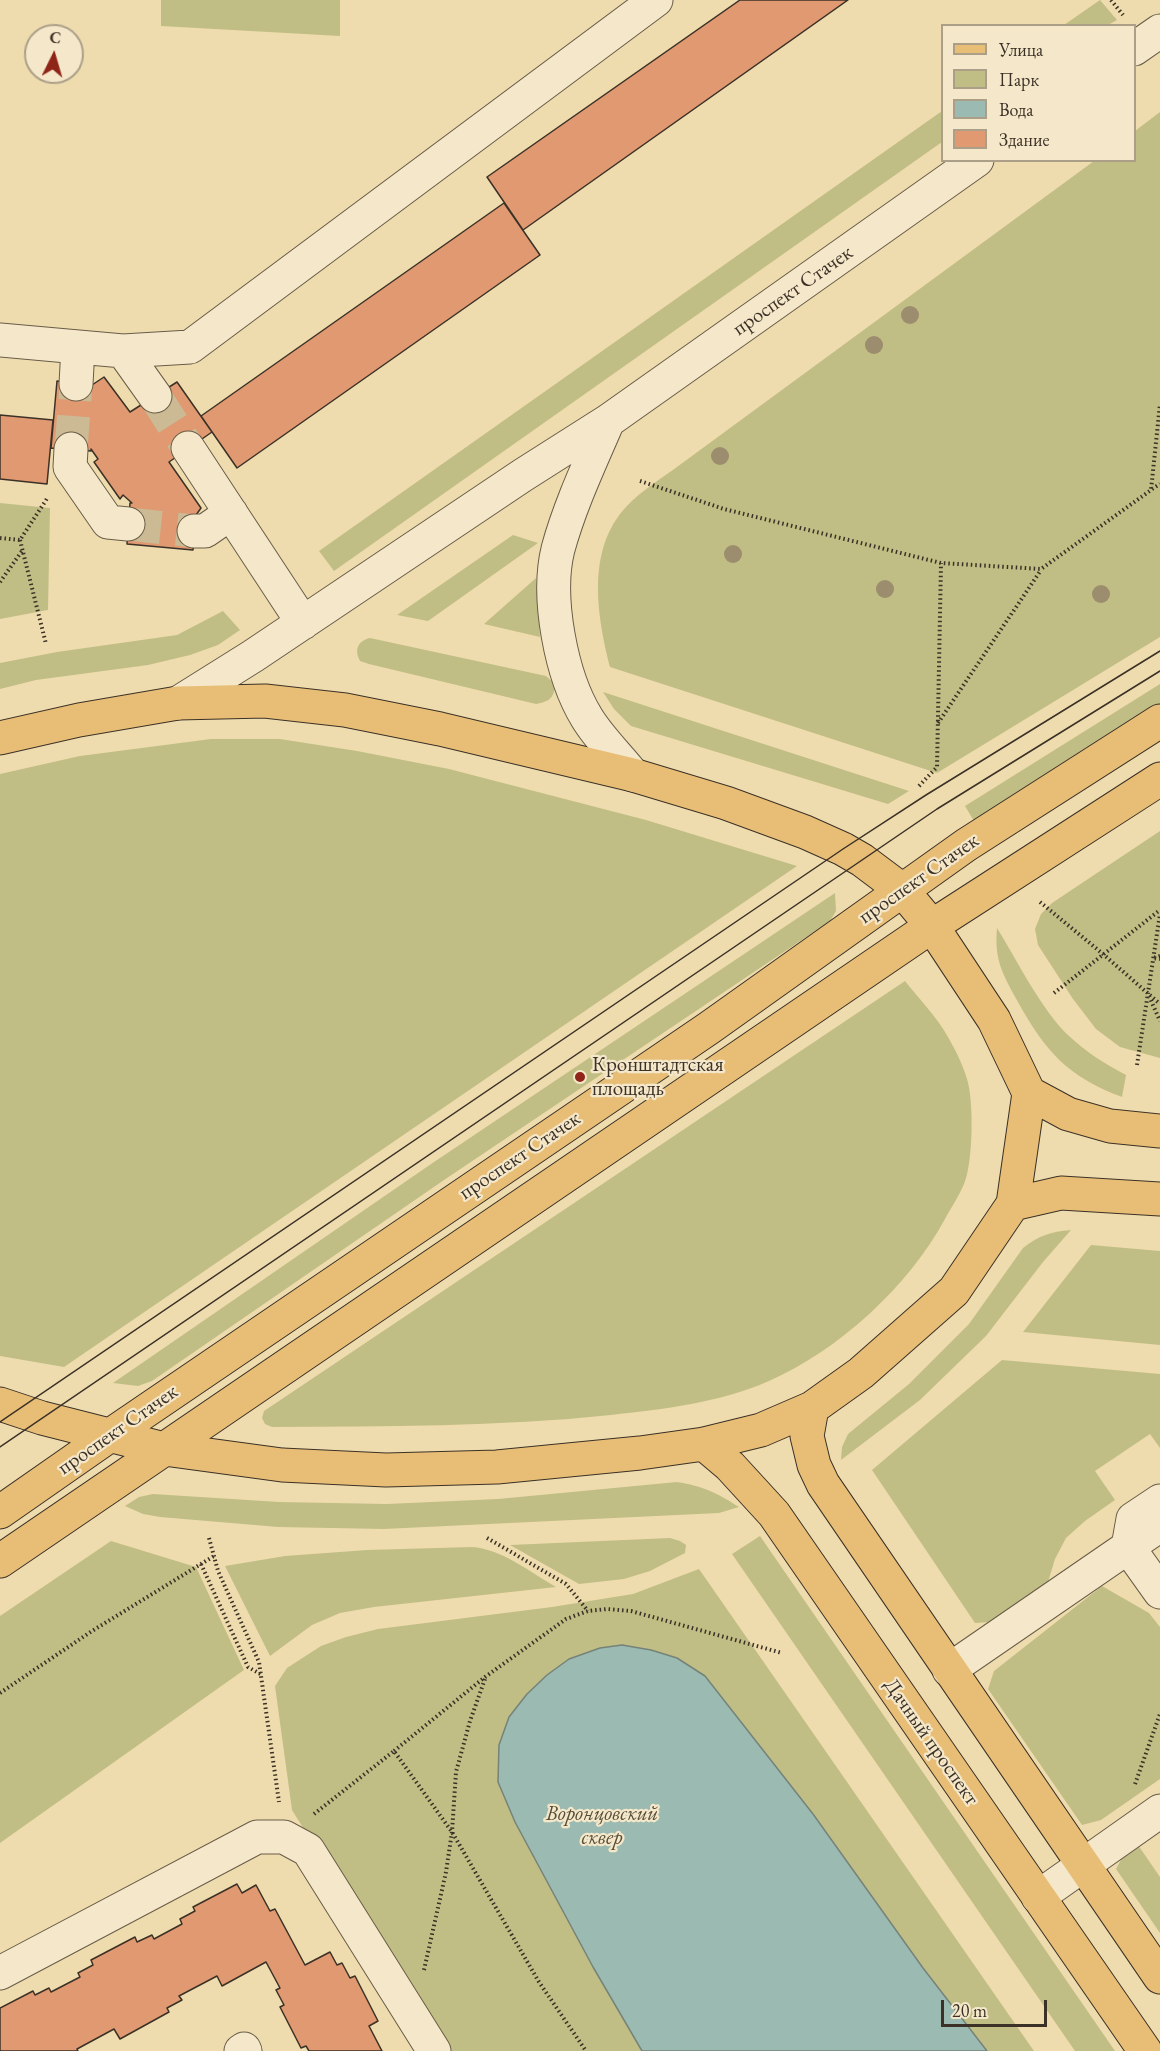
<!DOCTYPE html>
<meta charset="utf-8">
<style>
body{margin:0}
#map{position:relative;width:1160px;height:2051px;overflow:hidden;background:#efdcae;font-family:"EB Garamond",serif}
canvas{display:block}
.legend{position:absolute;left:941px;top:24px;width:195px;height:138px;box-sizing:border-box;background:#f5e8ca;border:2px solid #ab9f88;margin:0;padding:8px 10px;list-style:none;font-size:18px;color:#3b3126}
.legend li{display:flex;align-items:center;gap:12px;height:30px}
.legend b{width:30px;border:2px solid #ab9f88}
.north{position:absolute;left:24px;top:24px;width:60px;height:60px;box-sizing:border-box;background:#f5e8ca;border:2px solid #ab9f88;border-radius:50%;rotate:5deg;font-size:16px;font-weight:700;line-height:24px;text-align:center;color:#3b3126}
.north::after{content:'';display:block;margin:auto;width:21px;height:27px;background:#8f2418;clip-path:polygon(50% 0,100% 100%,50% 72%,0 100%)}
.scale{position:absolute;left:941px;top:2000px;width:106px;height:27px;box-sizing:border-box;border:3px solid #3b3126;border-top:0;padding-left:8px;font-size:18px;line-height:21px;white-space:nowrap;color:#3b3126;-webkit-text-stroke:4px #f5e8ca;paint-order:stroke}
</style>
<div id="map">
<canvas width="1160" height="2051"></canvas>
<ul class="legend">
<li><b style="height:8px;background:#e8be77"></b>Улица</li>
<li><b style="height:16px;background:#c1be85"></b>Парк</li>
<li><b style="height:16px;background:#9bbab1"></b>Вода</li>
<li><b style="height:16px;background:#e09971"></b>Здание</li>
</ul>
<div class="north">С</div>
<div class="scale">20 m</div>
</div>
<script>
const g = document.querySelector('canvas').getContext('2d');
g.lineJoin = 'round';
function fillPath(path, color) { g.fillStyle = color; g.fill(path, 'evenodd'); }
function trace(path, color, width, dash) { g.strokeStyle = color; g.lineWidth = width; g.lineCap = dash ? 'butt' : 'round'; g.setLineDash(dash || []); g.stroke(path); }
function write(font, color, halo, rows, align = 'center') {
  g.font = font + ' "EB Garamond",serif'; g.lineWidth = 4.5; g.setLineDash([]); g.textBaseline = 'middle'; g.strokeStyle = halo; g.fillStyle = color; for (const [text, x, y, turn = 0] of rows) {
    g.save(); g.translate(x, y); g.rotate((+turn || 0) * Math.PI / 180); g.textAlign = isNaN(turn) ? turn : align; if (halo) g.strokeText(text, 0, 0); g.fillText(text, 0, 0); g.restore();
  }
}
fillPath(new Path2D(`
 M161 0H340V36L161 26Z
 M1100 0 1117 20 1108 25H1064Z
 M942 111V142L334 571 319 551Z
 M1160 112V637L937 773 610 667C597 615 586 550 626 507 639 492 664 477 681 464L1094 161 1134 160 1135 131Z
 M0 503 50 508 48 610 0 619Z
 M513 535 538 543 428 621 397 615Z
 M536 578 540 637 484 624Z
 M223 611 240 630 218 645 190 655 148 665 36 680 0 689V663L57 652 177 635Z
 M370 638 546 676 554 683C556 697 549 702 536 704L369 664 360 661C354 649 358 641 370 638Z
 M1160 684V705L974 821 965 806Z
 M603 692 909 791 888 804 631 726 614 709Z
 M211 739H280L357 751 449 769 646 820 797 866 64 1367 0 1356V774L80 756Z
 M1160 831V1058L1120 1047 1096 1029 1073 999 1038 945 1035 929 1041 914 1052 903Z
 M835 893 836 911 830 921 447 1178 152 1381 138 1386 113 1383 434 1162Z
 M997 928C1017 960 1042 1011 1069 1036 1086 1052 1105 1064 1126 1075L1122 1097C1068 1077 1045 1051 1018 1002 1003 975 994 960 997 928Z
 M905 981C919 999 937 1017 948 1037 955 1049 963 1065 967 1079 974 1100 973 1163 964 1184 959 1196 951 1208 945 1219 908 1287 839 1350 769 1381 719 1403 664 1409 611 1415 498 1427 385 1426 272 1427L265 1424 262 1418 264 1411Z
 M1071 1230 1043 1262 986 1336 920 1400 841 1460 842 1447 848 1434 909 1384 969 1324 1023 1248C1040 1235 1050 1232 1071 1230Z
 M1091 1245 1160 1251V1345L1023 1332Z
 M1002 1360 1160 1374V1448L1150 1434 1095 1471 1115 1500 1085 1521 1066 1538 1055 1559 1048 1582 992 1622 975 1623 872 1470Z
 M677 1482C703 1486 717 1493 739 1507L719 1513 384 1529 278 1527 160 1517 143 1514 125 1506 139 1497 153 1494 279 1502 387 1504 498 1499Z
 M760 1536 1115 2051H1075L732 1554Z
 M670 1538 680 1541 686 1545 685 1553 650 1571 624 1579 579 1584 510 1545Z
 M111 1541 196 1567 244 1670 0 1843V1616Z
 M472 1547C502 1549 530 1572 556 1587L374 1607 340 1613 312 1625 270 1656 225 1566 285 1556 367 1550Z
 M699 1569 1034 2051H441L292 1810 275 1686 287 1668 321 1646 346 1637 378 1629 552 1607 633 1594Z
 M1102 1586 1149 1613 1160 1627V1779L1101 1820 1082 1825 988 1689 994 1671Z
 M1136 1842 1160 1877V1933L1116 1869 1124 1854Z`), '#c1be85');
const water = new Path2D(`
 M622 1645 651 1650 677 1658 705 1676 813 1814 923 1968 987 2051H642L593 1967 515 1822 498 1782 499 1745 509 1717 527 1694 547 1675 569 1659 600 1648Z`);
fillPath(water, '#9bbab1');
trace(water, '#758379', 1.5);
const building = new Path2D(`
 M740 0H848L523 230 487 177Z
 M504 203 540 255 237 468 201 416Z
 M104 377 130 412 177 382 212 432 169 462 201 508 196 515 193 550 127 544 130 503H132L123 495 120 499 94 462 98 459 91 449V451L51 448 57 381 92 385Z
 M0 415 53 420 47 484 0 479Z
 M237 1884 242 1893 256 1885 270 1911 275 1909 305 1965 330 1952 337 1965 342 1963 350 1978 355 1976 378 2021 369 2026 382 2051H309L306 2046 301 2048 280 2007 284 2005 276 1990 280 1988 266 1962 222 1986 217 1976 179 1996 182 2000 167 2008 169 2012 120 2039 114 2029 77 2049 78 2051H0V2008L33 1991 35 1995 49 1988 51 1992 80 1977 78 1973 93 1965 91 1960 135 1937 137 1942 152 1935 154 1939 182 1924 180 1919 195 1911 193 1907Z`);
fillPath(building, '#e09971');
trace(building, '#3b3126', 1.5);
trace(new Path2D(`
 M155 396 188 448
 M71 449 76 384
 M128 524 194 531`), '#cbba93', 33, [33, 16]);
const minor = new Path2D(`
 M1134 49 1160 31
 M0 340 123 351 190 347 656 0
 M123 351 155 396
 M76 384 78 347
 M608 421C590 463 570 505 558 549 546 597 561 676 587 718 599 738 618 756 633 775
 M188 448 303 623
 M71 449 70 467 108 522 128 524
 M194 531H205L231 513
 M178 703 253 656 523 475 608 421 977 160
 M1160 1501 1133 1519 1128 1547 1160 1592
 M949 1670 1160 1525
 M1038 1897 1160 1811
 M0 1973 257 1837H284L308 1850 434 2051
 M241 2051 244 2049 245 2051`);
const major = new Path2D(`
 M0 738 79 720 178 703 265 701 345 710 440 729 633 775 726 803 805 832 843 849 862 860 902 890 932 926 994 1020 1029 1093 1013 1204 954 1291 861 1373 812 1408 761 1430 704 1444 640 1453 497 1467 386 1470 282 1465 164 1449 42 1418 0 1404
 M1029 1093 1068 1114 1110 1126 1160 1131
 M1013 1204 1061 1193 1160 1199
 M812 1408 807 1436 814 1465 823 1484 1160 1977
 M704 1444 730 1466 774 1514 1145 2051
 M0 1512 109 1436 709 1028 966 845 1160 721
 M0 1561 932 926 1160 779`);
trace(minor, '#685c48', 35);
trace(major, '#3b3126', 35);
trace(new Path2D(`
 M1111 0 1123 15
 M640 481 724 509 941 563 1041 569 1151 490 1160 404
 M1152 489 1160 484
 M0 538 20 540 48 497
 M20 540 46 644
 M0 582 22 551
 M938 723 1041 570
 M919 786 937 767 941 563
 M1040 902 1103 954 1160 1004
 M1160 956 1153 958 1160 959
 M1054 993 1160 910
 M1149 996 1160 1021
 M1137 1065 1160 914
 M209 1538 218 1571 259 1662 279 1802
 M487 1538 566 1584 588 1611
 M201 1564 248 1667 262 1675
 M0 1693 92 1631 214 1556
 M394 1751 485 1677 566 1619 588 1611 607 1609 631 1611 782 1653
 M1135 1784 1160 1714
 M314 1814 394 1751 452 1832 539 1982 586 2051
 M424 1970 446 1872 452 1832 456 1772 470 1721 485 1679`), '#3b3126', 4, [1.5, 3]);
trace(minor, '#f5e8ca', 33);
trace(major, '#e8be77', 33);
trace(new Path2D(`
 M0 1422 843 849 926 795 1160 651
 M0 1447 937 809 1160 671`), '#3b3126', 1.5);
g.fillStyle = '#9b8d6e';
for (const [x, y] of [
 [910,315],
 [874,345],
 [720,456],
 [733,554],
 [885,589],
 [1101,594]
]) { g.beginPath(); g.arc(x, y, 9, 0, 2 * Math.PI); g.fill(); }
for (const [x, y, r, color] of [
 [580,1077,6,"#8f2418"]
]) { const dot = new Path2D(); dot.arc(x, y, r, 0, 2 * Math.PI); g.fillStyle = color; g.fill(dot); trace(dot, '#f5e8ca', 2); }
write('21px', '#3b3126', '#f5e8ca', [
 ["проспект Стачек",793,291,-35],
 ["проспект Стачек",919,879,-35],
 ["проспект Стачек",520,1156,-34],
 ["проспект Стачек",118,1430,-35],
 ["Дачный проспект",931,1742,55]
]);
write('21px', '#3b3126', '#f5e8ca', [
 ["Кронштадтская",592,1065],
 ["площадь",592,1089]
], 'left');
write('italic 21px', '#564d39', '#f5e8ca', [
 ["Воронцовский",602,1814],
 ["сквер",602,1838]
]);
</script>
